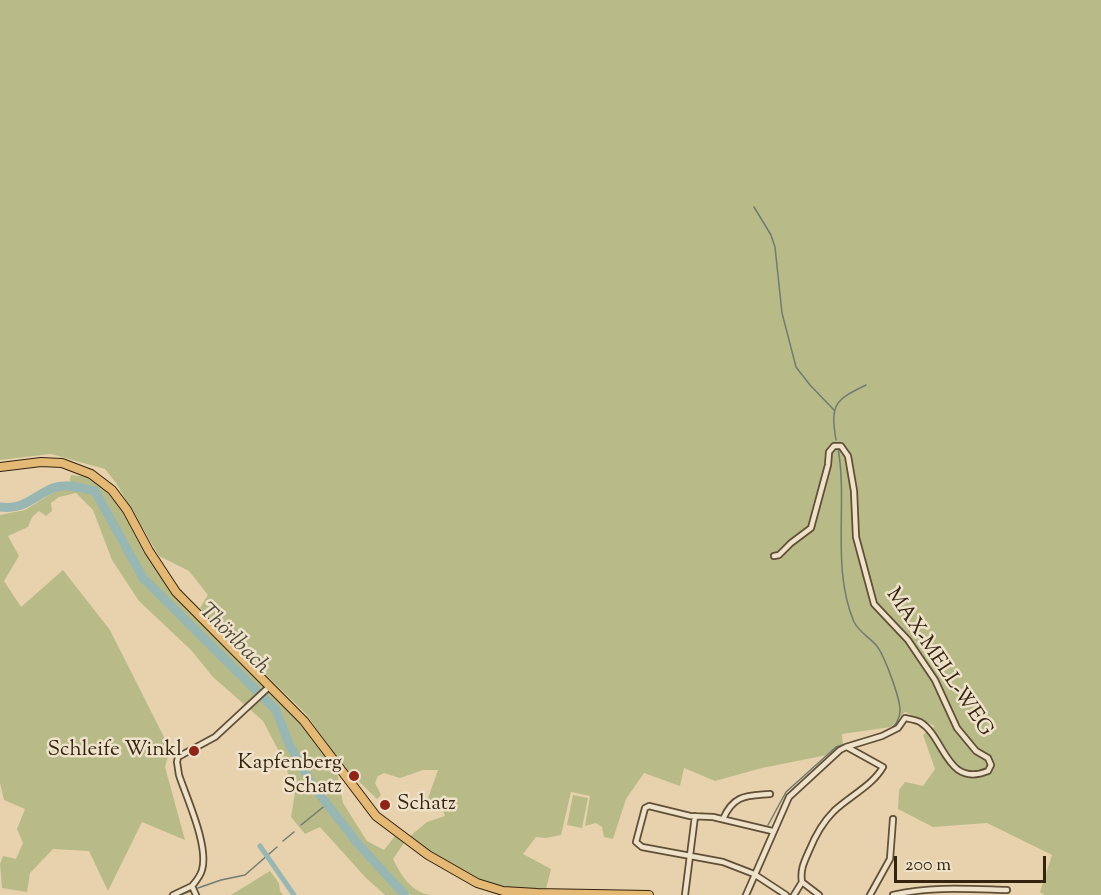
<!DOCTYPE html>
<meta charset="utf-8">
<style>
body{margin:0}
#map{position:relative;width:1101px;height:895px;overflow:hidden;background:#e7d2ad;font-family:"Sorts Mill Goudy",serif}
canvas{display:block}
.scale{position:absolute;left:894px;top:856px;width:152px;height:27px;box-sizing:border-box;border:3px solid #33230f;border-top:0;padding-left:8px;font-size:18px;line-height:21px;white-space:nowrap;color:#33230f;-webkit-text-stroke:4px #efe2ca;paint-order:stroke}
</style>
<div id="map">
<canvas width="1101" height="895"></canvas>
<div class="scale">200 m</div>
</div>
<script>
const g = document.querySelector('canvas').getContext('2d');
g.lineJoin = 'round';
function fillPath(path, color) { g.fillStyle = color; g.fill(path, 'evenodd'); }
function trace(path, color, width, dash) { g.strokeStyle = color; g.lineWidth = width; g.lineCap = dash ? 'butt' : 'round'; g.setLineDash(dash || []); g.stroke(path); }
function write(font, color, halo, rows, align = 'center') {
  g.font = font + ' "Sorts Mill Goudy",serif'; g.lineWidth = 5; g.setLineDash([]); g.textBaseline = 'middle'; g.strokeStyle = halo; g.fillStyle = color; for (const [text, x, y, turn = 0] of rows) {
    g.save(); g.translate(x, y); g.rotate((+turn || 0) * Math.PI / 180); g.textAlign = isNaN(turn) ? turn : align; if (halo) g.strokeText(text, 0, 0); g.fillText(text, 0, 0); g.restore();
  }
}
fillPath(new Path2D(`
 M0 0H1101V895H1044L1040 892 1052 855 987 823 933 827 898 809 899 790 905 782 923 786 935 769 923 735 935 726 905 712 891 727 842 734 843 745 832 754 762 768 715 781 684 768 680 786 644 773 626 799 613 839 604 837 602 827 596 823 585 826 590 796 571 792 561 835 546 838 536 837 523 854 551 869 546 889C527 888 508 889 490 883 461 873 434 854 409 837L427 822 445 816 442 807 427 801 438 770H423L400 778 384 773 378 776 375 783 381 795 377 799 344 767 306 714 224 634 200 608 208 595 189 571 159 556 116 483 105 469 51 454 0 460Z
 M71 475 90 477 108 491 122 509 147 555 165 583 187 610 299 718 317 741 337 772 343 803 367 841 384 850 395 836 404 843 393 859C401 875 411 892 430 895H411L379 863 323 794 298 754 277 709 153 583 136 562 99 492 88 486 69 484Z
 M74 488 92 493 137 573 154 593 274 713 286 747 311 788 374 867 401 895H385L366 878 320 827 305 834 291 817 295 793 283 759 263 721 213 677 191 650 139 601 112 560 93 510 76 493 59 497 51 503 52 511 46 516 39 511 32 517 28 527 8 536 19 556 4 581 21 607 63 570 110 630 170 749 165 767 185 840 142 822 108 891 89 851 53 849 30 873 27 892 2 888 0 864 3 856 16 859 23 843 17 829 25 809 4 800 0 783V515L25 510 56 491Z
 M573 795 588 798 582 828 567 825Z
 M270 871 279 883 280 891 283 895H231Z`), '#b8bb88');
trace(new Path2D(`
 M754 207 771 235 775 247 782 313 796 367 810 385 834 410
 M836 440C830 404 835 400 866 385
 M838 448C848 504 831 568 854 622 859 632 869 637 876 645 884 654 900 698 900 710 900 719 896 724 890 730
 M301 825 327 804
 M768 825 786 792 836 747 886 732
 M283 841 294 832
 M198 888 221 880 245 875 277 847
 M180 895 191 891`), '#707b71', 1.5);
trace(new Path2D(`
 M260 846 294 895`), '#98b6b2', 5);
trace(new Path2D(`
 M0 507C25 510 32 497 53 488 66 483 82 488 95 491L143 578 276 710 289 744 313 786 359 845 405 895`), '#98b6b2', 9);
const street = new Path2D(`
 M723 819C734 794 747 796 770 794
 M772 831 713 817 690 816 649 806 645 808 636 842 642 847 723 862 754 874 786 895
 M173 895 192 886
 M196 895 192 886C196 881 200 877 202 870 209 846 187 799 179 775L177 762 178 757 215 737 270 686
 M685 895 695 816
 M746 895 789 797 840 750 846 747 882 736 898 728 905 718C910 719 916 720 920 722 945 737 946 788 988 771L991 765 988 758 976 751 957 728 935 680 908 640 874 604 856 537 854 491 848 456 841 446H834L829 452 828 465 811 528 791 543 779 555 774 556
 M794 895 802 882
 M819 895 802 882C800 870 804 862 809 851 815 836 823 822 834 811 850 796 873 785 883 767L847 747
 M870 895 890 859 893 819
 M893 895C930 886 970 889 1007 890`);
const primary = new Path2D(`
 M0 467 41 462 62 463 91 474 112 490 127 510 149 551 176 592 304 721 376 816 428 855 477 883 503 891 537 893 649 895`);
trace(street, '#604f36', 8);
trace(primary, '#33230f', 10);
trace(street, '#efe2ca', 4.5);
trace(primary, '#e4b976', 8);
for (const [x, y, r, color] of [
 [194,751,6,"#8f2418"],
 [354,776,6,"#8f2418"],
 [385,805,6,"#8f2418"]
]) { const dot = new Path2D(); dot.arc(x, y, r, 0, 2 * Math.PI); g.fillStyle = color; g.fill(dot); trace(dot, '#efe2ca', 2); }
write('21px', '#33230f', '#efe2ca', [
 ["MAX-MELL-WEG",938,663,56]
]);
write('21px', '#33230f', '#efe2ca', [
 ["Schleife Winkl",182,751],
 ["Kapfenberg",342,764],
 ["Schatz",342,788],
 ["Schatz",397,805,"left"]
], 'right');
write('italic 22px', '#4c4838', '#efe2ca', [
 ["Thörlbach",233,640,45]
]);
</script>
